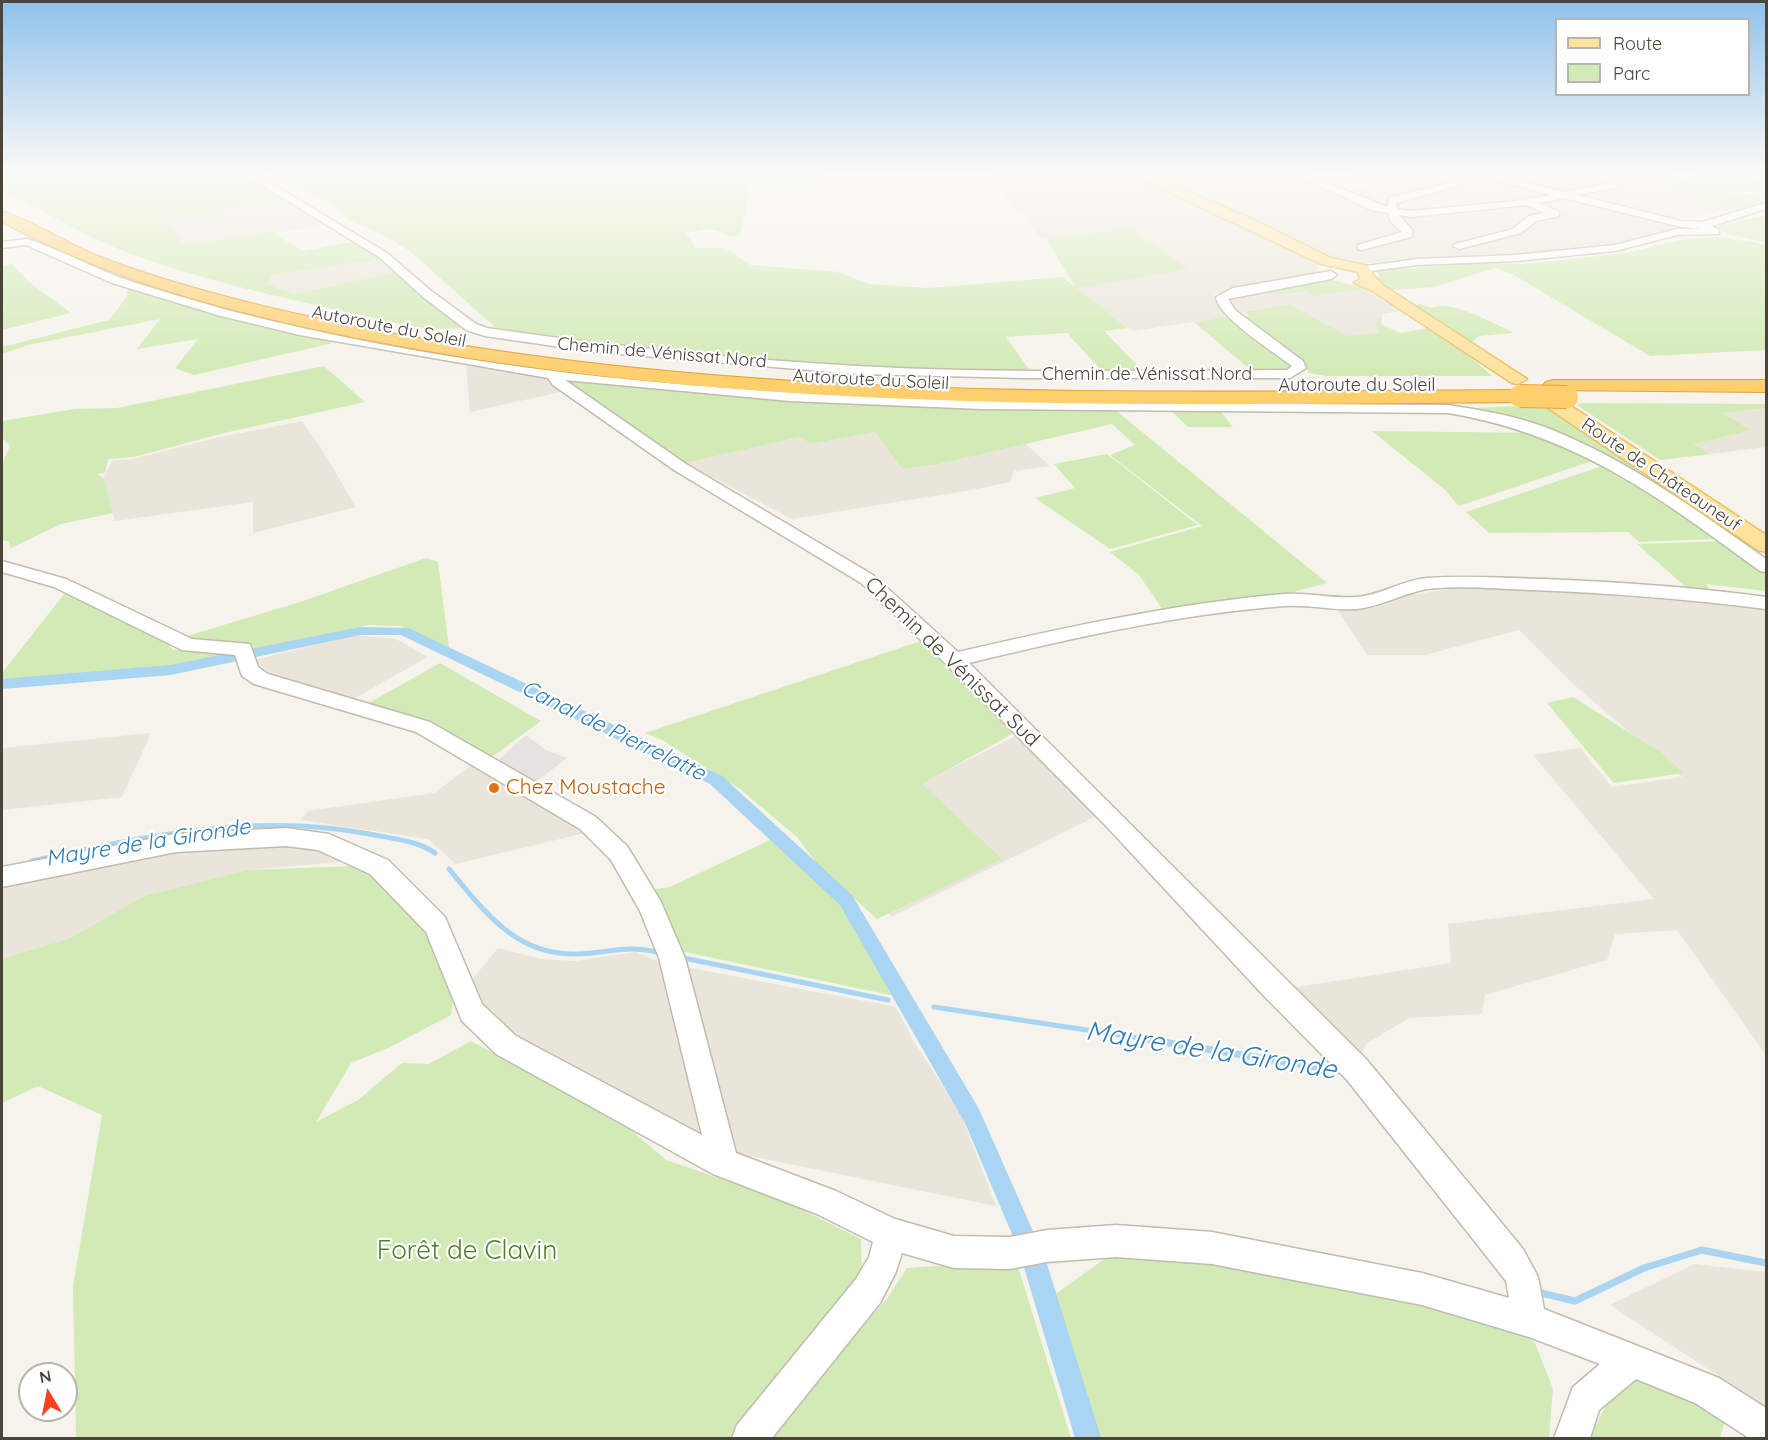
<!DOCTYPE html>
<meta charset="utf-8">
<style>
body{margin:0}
#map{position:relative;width:1768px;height:1440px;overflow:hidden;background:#f6f3ec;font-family:Quicksand,sans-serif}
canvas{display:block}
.frame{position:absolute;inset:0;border:3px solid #4b4439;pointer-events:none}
.legend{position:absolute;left:1555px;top:18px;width:195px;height:78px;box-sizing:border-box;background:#fff;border:2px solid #b7b4b0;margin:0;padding:8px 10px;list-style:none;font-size:18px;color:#4b4439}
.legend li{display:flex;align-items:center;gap:12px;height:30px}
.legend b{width:30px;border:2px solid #b7b4b0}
.north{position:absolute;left:18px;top:1362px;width:60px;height:60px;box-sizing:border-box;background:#fff;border:2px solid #b7b4b0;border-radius:50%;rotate:350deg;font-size:16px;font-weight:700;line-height:24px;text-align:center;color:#4b4439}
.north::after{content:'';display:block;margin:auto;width:21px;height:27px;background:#fc3f1d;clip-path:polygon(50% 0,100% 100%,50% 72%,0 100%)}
</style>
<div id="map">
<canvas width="1768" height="1440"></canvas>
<div class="frame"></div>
<ul class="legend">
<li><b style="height:8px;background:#ffe39c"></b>Route</li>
<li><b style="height:16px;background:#d2eab5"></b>Parc</li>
</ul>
<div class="north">N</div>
</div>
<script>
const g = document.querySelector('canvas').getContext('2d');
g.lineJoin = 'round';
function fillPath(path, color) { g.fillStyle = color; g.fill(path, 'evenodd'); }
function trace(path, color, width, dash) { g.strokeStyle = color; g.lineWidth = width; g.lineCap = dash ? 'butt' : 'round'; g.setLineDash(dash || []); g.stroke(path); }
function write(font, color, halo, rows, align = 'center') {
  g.font = font + ' Quicksand,sans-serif'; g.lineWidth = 4.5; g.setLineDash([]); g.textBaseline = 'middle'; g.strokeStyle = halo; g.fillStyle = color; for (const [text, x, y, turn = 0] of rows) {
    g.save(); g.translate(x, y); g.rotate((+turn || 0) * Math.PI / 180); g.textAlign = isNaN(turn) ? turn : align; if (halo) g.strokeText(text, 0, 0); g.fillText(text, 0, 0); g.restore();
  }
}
fillPath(new Path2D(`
 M987 174H1130L1321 263 1317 269 1320 273 1310 277 1213 294 1217 298 1328 279 1360 287 1401 311 1382 314 1377 324 1380 333 1362 337 1348 336 1289 304 1237 313 1235 316 1133 331 1076 288 1046 238 1040 239 1024 214H1019Z
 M1142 174H1288L1348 203 1384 213 1390 208 1339 193 1372 186 1351 174H1467L1667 223 1673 228 1602 247 1514 256 1430 258 1425 256 1362 264 1337 260 1271 229Z
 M1485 174H1650L1725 211 1676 221Z
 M287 201 329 225 183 245 166 217Z
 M384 259 398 272 293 294 267 284 271 275Z
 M466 366 549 376 565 391 470 412Z
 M1766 408V447L1711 454 1694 444 1750 430 1721 413Z
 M302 421 321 448 356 507 253 533V502L115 521 103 478 113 460 132 459 216 438Z
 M875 432 902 469 935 465 1026 444 1050 466 1014 471 1010 482 977 489 792 519 685 463 800 437 811 444Z
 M1471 586 1693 596 1766 605V1055L1677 930 1615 934 1607 960 1485 995 1482 1014 1409 1018 1366 1044 1359 1060 1284 989 1451 963 1448 924 1654 899 1533 755 1580 748 1612 787 1682 777 1573 684 1519 630 1425 655H1367L1335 606Z
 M354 635 396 639 428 657 353 699 279 680 254 660Z
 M151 733 122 797 2 810V748Z
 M1021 733 1099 815 891 917 830 830Z
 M473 764 589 832 456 864 428 839 300 820 308 811 434 793Z
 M289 842 351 861 247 870 144 896 70 938 2 959V881L173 850Z
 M498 948 542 959 575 961 636 952 659 962 896 1007 914 1042 960 1112 996 1206 735 1153 526 1045 483 1008 470 982Z
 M1694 1264 1766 1272V1407L1610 1305Z`), '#eae5da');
fillPath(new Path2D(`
 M2 174H242L287 201 167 217 183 245 272 232 303 251 357 241 384 259 271 275 267 284 294 294 397 272 410 286 466 326C439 336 383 320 354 314 273 295 193 279 116 248 76 231 40 209 2 191Z
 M274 174H819L822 179C801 184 769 185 747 184L749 195 740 235 732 237 709 228 686 233 696 248H725L751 265 838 272 869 284 927 288 1063 277 1075 287 1046 238 1132 229 1188 269 1077 288 1128 328 1104 331 1144 372H1103L1067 333 1006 337 1031 372 857 368 635 350 563 336 527 334 495 327 412 253 389 238 347 219 335 205Z
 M1650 174H1666L1738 195 1766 192V201L1728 212Z
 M1696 174H1751L1750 178 1766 185V190C1743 193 1711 195 1692 177Z
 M1766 215V243L1725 233 1718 226Z
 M1716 237C1734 240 1748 240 1766 245V350L1650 356 1512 274 1495 268 1434 287 1389 290 1376 281 1379 276 1377 271 1476 263 1523 264 1626 253 1686 239Z
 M12 264 29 282 71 313 2 330V312L4 311 2 307V266Z
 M1328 279 1364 289 1315 296 1307 291 1278 295 1268 288Z
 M129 286 333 343 194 375 175 368 198 339 137 349 160 319 28 345 2 354V347L109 320 125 299Z
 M1289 304 1348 336 1380 333 1376 324 1382 314 1381 324 1400 333 1429 328 1459 347 1492 376H1326L1308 373 1307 367 1243 317 1250 316 1245 312Z
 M1419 304 1431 308C1452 299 1494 324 1514 333L1479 336 1471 342 1414 306Z
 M1233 316 1289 362 1291 367 1285 372 1254 373 1194 322Z
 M324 366 365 402 224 433 134 457 108 459 105 473 97 474 103 478 113 513 61 524 11 548 8 541 2 540V464L10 446 2 438V421L75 409 117 408Z
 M580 379 1114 409 1327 583 1260 601 1163 610 1139 575 1110 552 1202 526 1110 455 1135 445 1112 424 935 465 902 469 875 432 811 444 800 437 685 463 560 382Z
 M1582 403 1766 404V408L1722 413 1751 430 1694 444 1711 454 1660 460 1577 405Z
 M1548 405 1639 469 1628 472 1502 417 1471 408Z
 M1218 408 1233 427H1188L1169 409Z
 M1372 431 1540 433 1595 460 1459 506 1444 489Z
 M1107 454 1198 525 1110 549 1035 498 1075 488 1054 464Z
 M1605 465 1658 498 1715 539 1639 542 1628 532 1489 533 1466 512Z
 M1725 541 1766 571V591L1706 584 1711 592 1687 588 1637 544Z
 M426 558 438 562 449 648 400 626 368 625 256 652 252 645C231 642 205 645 187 636L300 602Z
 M65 593 162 638 173 650 235 652 231 657 160 669 2 680V673Z
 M921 641 1016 732 922 784 1002 859 877 919 820 868 797 837 740 789 662 740 645 733Z
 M440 663 541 721 492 757 430 724 369 703Z
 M1573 697 1660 752 1684 773 1614 783 1547 703Z
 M770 840 843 903 895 996 675 950 651 890 670 887Z
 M355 866 387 882 424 925 453 999 451 1015 388 1048 351 1063 316 1122 358 1100 402 1063 429 1064 471 1041 624 1124 666 1160 780 1199 861 1239 862 1271 735 1438H76L73 1286 102 1115 38 1086 2 1103V959L70 938 144 896 247 870Z
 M1114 1252 1229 1265 1359 1287 1518 1333 1535 1343 1553 1389 1549 1438H1099L1053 1296Z
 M978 1263H1017L1071 1438H764L775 1421 887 1299 907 1268Z
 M1639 1371 1727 1414 1720 1438H1589L1616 1387Z`), '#d2eab5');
fillPath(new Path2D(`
 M526 735 546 750 567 758 532 785 496 762Z`), '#e5e3e0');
trace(new Path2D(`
 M32 861C146 836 259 811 375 835 395 839 418 841 435 853
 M449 869C484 911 516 956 576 954 612 953 623 944 662 953
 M679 957 888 1000
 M934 1007 1160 1041`), '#a9d4f2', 5);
trace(new Path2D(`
 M1150 1040 1341 1071
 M1537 1292 1575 1301 1644 1268 1702 1250 1766 1263`), '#a9d4f2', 7);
fillPath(new Path2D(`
 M360 627 408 628 722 776 852 895 979 1109 1036 1238 1033 1246 1025 1249 1017 1246 965 1123 840 905 710 784 401 635H360L171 675 2 689V679L171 665Z
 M1035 1252 1043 1256 1047 1264 1101 1438H1075L1023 1264 1027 1256Z`), '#a9d4f2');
const minor = new Path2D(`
 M244 174H256L387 253 430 290 476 324 487 328C610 346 733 359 857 366 1000 374 1144 370 1287 370L1292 366C1274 352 1219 318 1216 297L1233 288 1331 271 1337 275 1331 279 1228 299 1235 310 1303 361 1306 368 1290 378H1024L857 374 595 352 485 336 466 330 422 296 379 257Z
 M1292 174H1306L1387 207 1389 198 1459 181 1464 184 1396 203 1398 209 1410 211 1516 201 1550 195 1474 174H1492L1564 192 1607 184 1608 181 1600 174H1612L1618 180 1615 188 1578 195 1681 221 1702 222 1766 203V209L1712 226 1719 230V234L1677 235 1615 251 1516 261 1417 265 1363 272 1357 269 1359 267 1417 259 1516 255 1615 245 1677 229H1702L1681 227 1564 198 1539 203 1559 212V216L1536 221 1521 233 1459 249 1453 246 1455 244 1513 229 1529 216 1544 213 1527 205 1410 217 1399 215 1413 231 1411 237 1362 250 1358 249V245L1402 232 1391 222 1388 213 1371 210Z
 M1754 174H1766V181Z
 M27 239C59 249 89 266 121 278 156 290 195 301 231 311 628 413 1042 401 1448 405 1480 410 1511 415 1542 426 1624 457 1695 509 1766 559V572L1760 571C1659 497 1575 434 1448 413L982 409 790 401 565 380 686 464 873 575 958 652C1066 627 1173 604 1284 594 1308 592 1333 599 1357 597 1381 595 1403 580 1427 578 1466 575 1505 578 1545 579 1619 582 1693 587 1766 597V609C1688 599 1610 593 1531 590 1497 589 1461 585 1427 589 1404 593 1382 606 1357 609 1334 611 1309 604 1285 606 1178 614 1073 638 969 663L1367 1060 1523 1249 1538 1277 1544 1309 1719 1378 1766 1408V1438H1749L1695 1403 1636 1379 1599 1410 1590 1438H1554L1573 1387 1600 1364 1529 1337 1422 1305 1212 1264 1116 1257 1047 1262 1010 1269 954 1268 902 1253 895 1274 880 1303 772 1438H732L737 1425 856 1279 869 1257 873 1242 817 1214 713 1174 496 1054 462 1021 426 932 370 874 318 850 286 846 176 852 2 887V867L176 834 286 828 329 834 388 860 445 917 482 1004 516 1036 702 1135 659 958 640 911 611 860 580 829 416 732 254 684 242 676 235 655 182 650 54 587 2 572V561L66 579 192 639 250 644 258 667 268 674 430 722 596 817 627 846 660 900 685 958 736 1153 836 1191 895 1219 954 1236 1010 1237 1047 1230 1116 1225 1212 1232 1422 1273 1509 1298 1506 1281 1347 1080 1264 996 1107 827 947 665 861 583 674 470 553 385 548 378 300 335 221 316 112 283 26 245 2 248V242Z`);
const major = new Path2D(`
 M1130 174H1147L1254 220 1331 258 1368 266 1374 276 1384 286 1527 379 1518 384 1512 383 1374 292 1354 283 1360 279 1358 272 1321 264Z
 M1555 398 1562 400 1766 535V552L1758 550 1548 408 1546 404 1548 400Z`);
const highway = new Path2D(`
 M2 211C33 221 63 241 93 254 148 276 206 292 263 306 674 405 1101 392 1520 390L1528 391 1531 396 1528 401 1520 402C1154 405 784 414 422 350 277 324 133 292 2 222Z
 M1553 380H1766V392L1546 390 1542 386 1546 382Z`);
trace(minor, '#c2bbae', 3);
trace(major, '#e6c16a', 3);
trace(highway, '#e0a43c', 2);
fillPath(minor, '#fff');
fillPath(major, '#ffe39c');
fillPath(highway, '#ffcf6e');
const highwayBridge = new Path2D(`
 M1520 396 1567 397`);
trace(highwayBridge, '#e0a43c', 24, []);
trace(highwayBridge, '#ffcf6e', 22);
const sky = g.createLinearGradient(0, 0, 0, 376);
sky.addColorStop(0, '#8fc1ec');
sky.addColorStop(0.46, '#fbfaf6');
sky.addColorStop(1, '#fbfaf600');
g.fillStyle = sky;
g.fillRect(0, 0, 1768, 376);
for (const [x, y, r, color] of [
 [494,788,6,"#e8710a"]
]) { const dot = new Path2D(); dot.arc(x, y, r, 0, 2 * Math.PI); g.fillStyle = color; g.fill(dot); trace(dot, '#fff', 2); }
write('18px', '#4b4439', '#fff', [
 ["Autoroute du Soleil",389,327,11],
 ["Chemin de Vénissat Nord",662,353,5],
 ["Chemin de Vénissat Nord",1147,375],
 ["Autoroute du Soleil",871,380,3],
 ["Autoroute du Soleil",1357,386],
 ["Route de Châteauneuf",1661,475,34]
]);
write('21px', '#4b4439', '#fff', [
 ["Chemin de Vénissat Sud",952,662,44]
]);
write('21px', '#c56008', '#fff', [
 ["Chez Moustache",506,788]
], 'left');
write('italic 22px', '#2e7ab2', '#fff', [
 ["Canal de Pierrelatte",613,731,26],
 ["Mayre de la Gironde",148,843,-9]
]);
write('26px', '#4a7f2a', '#fff', [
 ["Forêt de Clavin",467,1251]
]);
write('italic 27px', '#2e7ab2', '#fff', [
 ["Mayre de la Gironde",1211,1051,9]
]);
</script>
